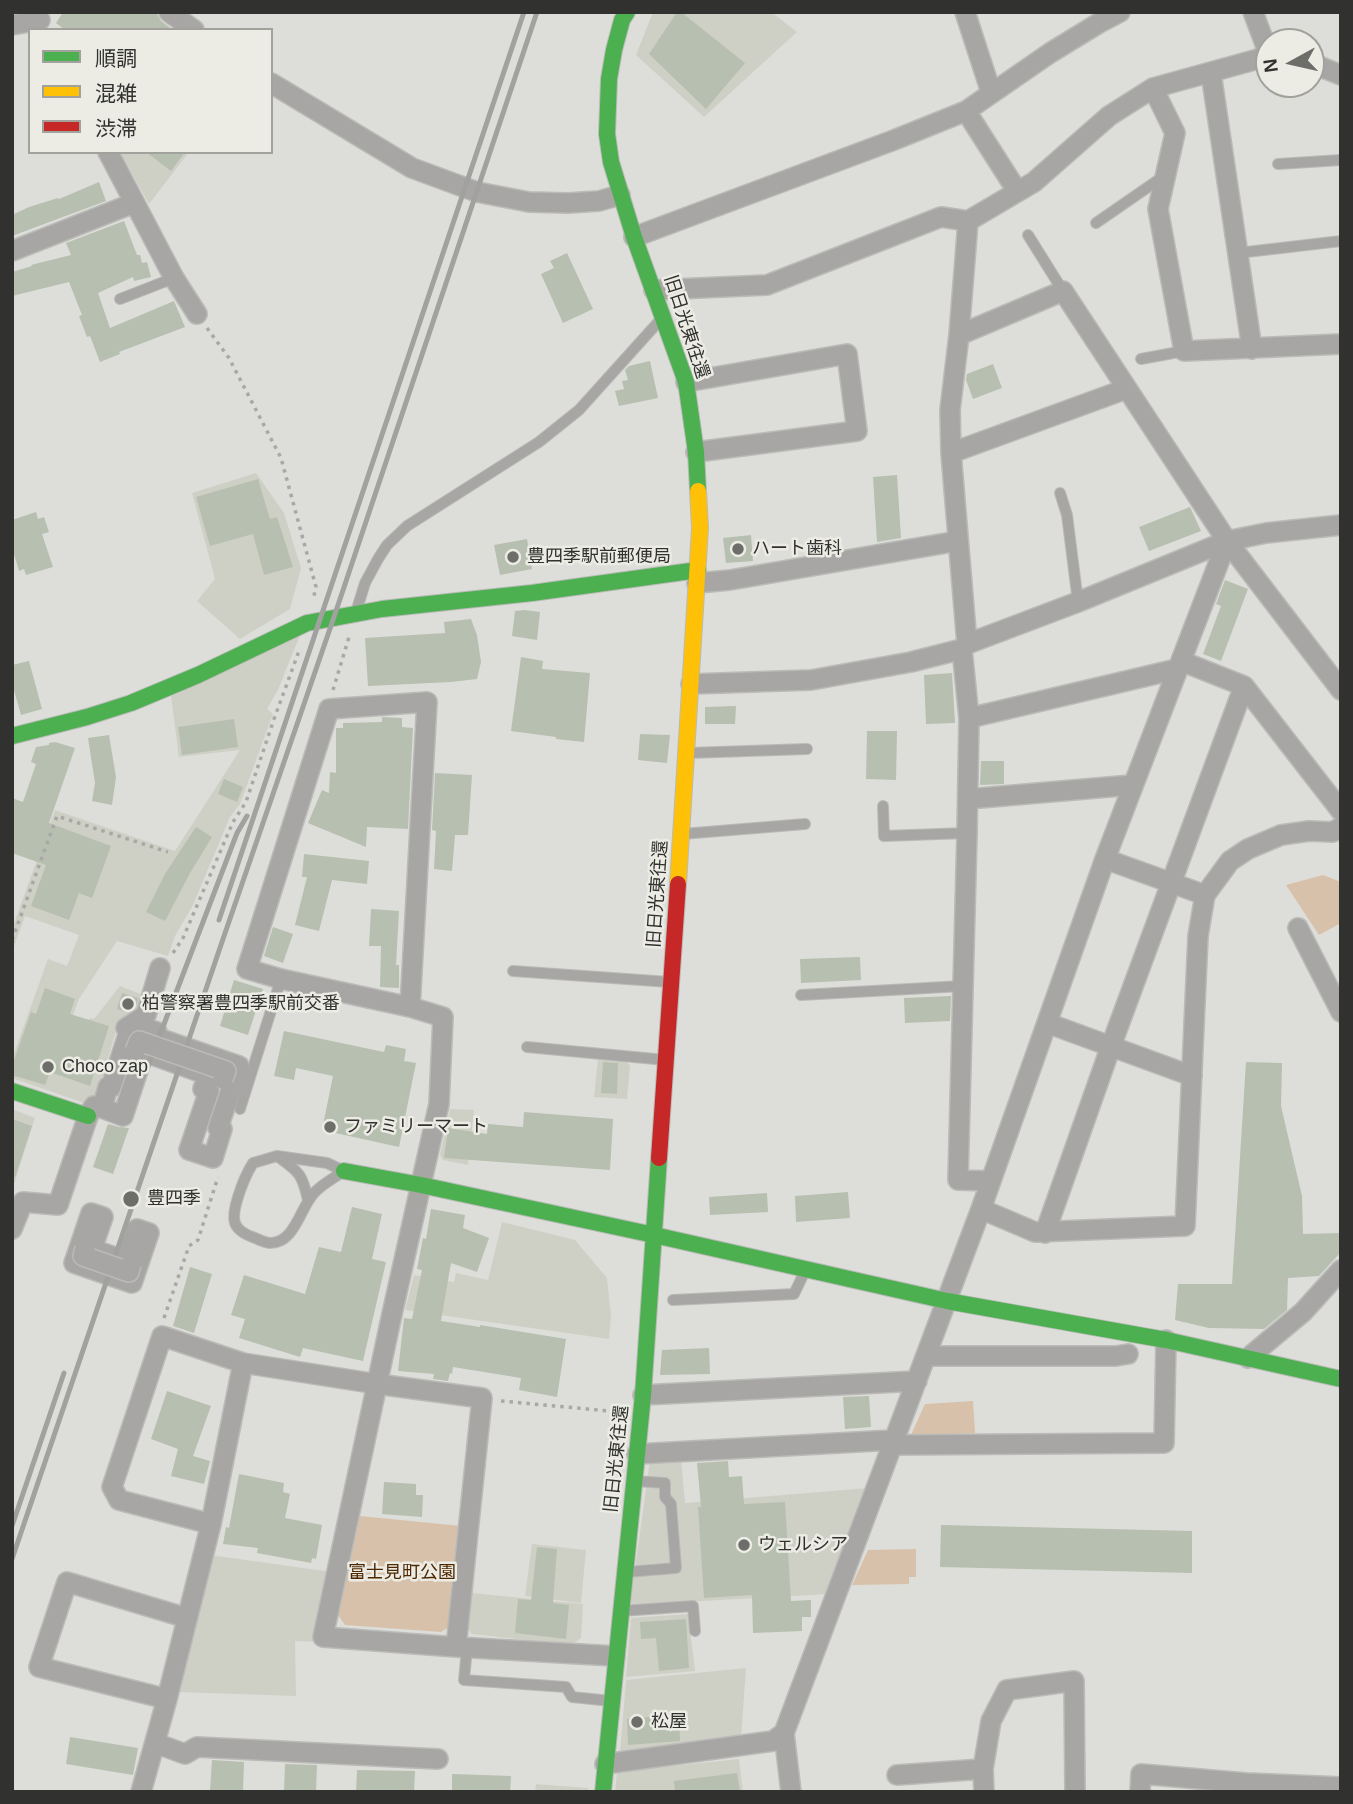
<!DOCTYPE html>
<meta charset="utf-8">
<style>
body{margin:0}
#map{position:relative;width:1353px;height:1804px;overflow:hidden;background:#ddded9;font-family:Arial,"Noto Sans JP",sans-serif}
canvas{display:block}
.frame{position:absolute;inset:0;border:14px solid #31322f;pointer-events:none}
.legend{position:absolute;left:28px;top:28px;width:245px;height:126px;box-sizing:border-box;background:#ecece5;border:2px solid #a1a29c;margin:0;padding:9px 12px;list-style:none;font-size:21px;color:#31322f}
.legend li{display:flex;align-items:center;gap:14px;height:35px}
.legend b{width:35px;border:2px solid #a1a29c}
.north{position:absolute;left:1255px;top:28px;width:70px;height:70px;box-sizing:border-box;background:#ecece5;border:2px solid #a1a29c;border-radius:50%;rotate:262deg;font-size:19px;font-weight:700;line-height:28px;text-align:center;color:#31322f}
.north::after{content:'';display:block;margin:auto;width:24px;height:32px;background:#6d6e6a;clip-path:polygon(50% 0,100% 100%,50% 72%,0 100%)}
</style>
<div id="map">
<canvas width="1353" height="1804"></canvas>
<div class="frame"></div>
<ul class="legend">
<li><b style="height:9px;background:#4caf50"></b>順調</li>
<li><b style="height:9px;background:#ffc107"></b>混雑</li>
<li><b style="height:9px;background:#c62828"></b>渋滞</li>
</ul>
<div class="north">N</div>
</div>
<script>
const g = document.querySelector('canvas').getContext('2d');
g.lineJoin = 'round';
function fillPath(path, color) { g.fillStyle = color; g.fill(path, 'evenodd'); }
function trace(path, color, width, dash) { g.strokeStyle = color; g.lineWidth = width; g.lineCap = dash ? 'butt' : 'round'; g.setLineDash(dash || []); g.stroke(path); }
function write(font, color, halo, rows, align = 'center') {
  g.font = font + ' Arial,"Noto Sans JP",sans-serif'; g.lineWidth = 5; g.setLineDash([]); g.textBaseline = 'middle'; g.strokeStyle = halo; g.fillStyle = color; for (const [text, x, y, turn = 0] of rows) {
    g.save(); g.translate(x, y); g.rotate((+turn || 0) * Math.PI / 180); g.textAlign = isNaN(turn) ? turn : align; if (halo) g.strokeText(text, 0, 0); g.fillText(text, 0, 0); g.restore();
  }
}
fillPath(new Path2D(`
 M653 12H771L797 32 704 117 636 55Z
 M120 152H189L149 204Z
 M256 473 284 513 301 568 290 609 240 639 197 601 215 579 192 493Z
 M300 635 278 690 267 709 273 714 240 804 230 817 193 905 175 936 168 956 117 941 79 999 65 1037 82 1042 90 1018 94 1019 120 986 143 995 134 1018 118 1025 96 1098 87 1104 12 1078V1059L48 959 67 966 79 935 25 916 12 952V929L55 810 175 851 240 750 179 757 171 696Z
 M598 1059 625 1060 630 1066 627 1099 594 1097Z
 M12 1109 35 1118 12 1191Z
 M450 1109 474 1110 468 1165 443 1160 440 1155Z
 M502 1222 575 1240 607 1278 611 1316 609 1339 405 1310 414 1275 454 1282 456 1273 488 1280Z
 M681 1459 685 1503 868 1488 828 1594 630 1605 650 1460Z
 M532 1544 586 1550 581 1603 525 1596Z
 M210 1555 332 1572 318 1642 295 1641 296 1696 177 1692Z
 M472 1593 583 1604 581 1638 571 1645 472 1634 468 1629Z
 M688 1614 695 1671 626 1677 631 1618Z
 M746 1668 741 1739 620 1753 626 1680Z
 M739 1759 743 1792H615L617 1772Z
 M536 1784 588 1788V1792H535Z`), '#cfd0c5');
fillPath(new Path2D(`
 M1323 875 1341 882V923L1319 935 1286 885Z
 M973 1401 975 1433 910 1437 925 1404Z
 M360 1516 461 1526 449 1627 441 1632 345 1625 338 1615Z
 M916 1549V1577H909V1584L852 1585 868 1550Z`), '#d8c1aa');
fillPath(new Path2D(`
 M63 12H156L161 21 173 30H65L56 23Z
 M677 12H681L745 63 706 109 649 54Z
 M146 152H185L171 171Z
 M99 182 106 201 12 236V215L29 207 58 198 59 199Z
 M124 221 137 255H140L142 263 147 262 151 277 134 281 133 277 98 293 110 328 174 301 185 327 119 352 120 354 100 362 90 336 87 337 79 316 82 315 69 282 12 296V272L32 266 31 265 71 255 66 243Z
 M567 253 593 309 563 323 541 274 554 268 550 261Z
 M650 361 658 398 619 406 615 391 624 389 622 381 628 380 625 370 629 366Z
 M993 364 1002 388 973 399 966 380 967 374Z
 M897 475 901 538 877 542 873 477Z
 M258 479 270 519 277 517 293 567 264 575 253 534 210 546 196 497Z
 M1190 507 1201 531 1149 551 1139 527Z
 M36 512 38 519 44 517 49 532 42 534 53 567 26 575 24 569 19 571 12 547V520Z
 M751 535 753 561 726 563 723 538Z
 M527 539 532 569 500 575 494 545Z
 M1225 580 1248 589 1221 661 1203 654 1221 606 1216 604Z
 M525 610 540 612 537 640 512 636 515 611Z
 M471 619 477 635 481 662 477 679 451 682 368 686 365 638 445 633 444 622Z
 M521 657 543 661 542 669 590 673 584 742 556 739V737L511 731Z
 M29 661 42 709 21 715 12 683V665Z
 M952 673 955 723 926 724 924 675Z
 M736 706 735 724H705V707Z
 M382 717 402 718V727L413 728 408 829 367 827 366 847 308 823 322 790 329 793 330 772 336 773V728H343V723L382 722Z
 M234 719 238 747 182 755 178 727Z
 M867 731H897L896 780 866 779Z
 M640 734 670 735 667 763 638 760Z
 M109 735 116 777 112 805 92 801 95 783 88 738Z
 M55 742 75 748 49 823 111 846 92 898 79 893 69 920 31 906 46 865 12 853V798L23 802 36 764 31 762 36 747 49 745V743Z
 M981 761H1004V784L980 785Z
 M435 773 472 775 468 835H455L452 871 434 869 436 831 432 830Z
 M224 779 243 787 237 802 218 794Z
 M196 827 212 837 190 873 165 921 146 912 165 874Z
 M304 854 369 861 367 884 332 880 319 931 295 925 307 877H302Z
 M371 909 399 911 396 965H399V988L380 987 381 946H369Z
 M273 927 293 934 283 963 264 956Z
 M860 957 861 980 801 983 800 959Z
 M234 980 263 989 248 1035 220 1026Z
 M45 988 75 999 70 1014 109 1026 90 1086 50 1072 45 1085 12 1075V1066L31 1012 36 1014Z
 M122 993 138 998 136 1007 127 1012 117 1009Z
 M951 996 950 1021 905 1023 904 998Z
 M284 1031 384 1052 386 1045 406 1049 404 1061 416 1063 399 1147 322 1130 333 1076 296 1068 294 1080 274 1076Z
 M603 1062 618 1063 617 1094 601 1093Z
 M1246 1062 1282 1063 1281 1106 1302 1196 1303 1234 1341 1233V1252L1319 1276 1288 1278 1287 1310 1264 1329 1209 1328 1175 1320 1178 1284H1232Z
 M524 1112 613 1119 610 1170 444 1158 448 1128 487 1134 488 1124 523 1127Z
 M12 1119 32 1126 15 1177H12Z
 M108 1124 119 1127 129 1128 113 1174 93 1167Z
 M848 1192 850 1218 796 1222 795 1196Z
 M767 1193 768 1212 710 1215 709 1197Z
 M352 1207 382 1214 372 1259 386 1262 363 1361 303 1348 300 1357 239 1338 245 1319 231 1315 244 1275 305 1294 319 1247 341 1252Z
 M431 1209 465 1215 463 1228 489 1238 477 1272 451 1263 441 1321 480 1327V1325L566 1339 557 1397 519 1390 521 1378 453 1367 452 1374 450 1373 448 1381 433 1379 434 1374 398 1371 404 1318 412 1319 422 1270 417 1269 423 1238 426 1239Z
 M190 1267 212 1274 194 1333 173 1326Z
 M709 1348 710 1374 660 1375 662 1350Z
 M167 1391 211 1406 193 1456 210 1461 204 1484 171 1476 178 1449 151 1439Z
 M869 1396 871 1427 845 1429 843 1397Z
 M728 1461 729 1477 742 1476 744 1504 785 1502 791 1601 811 1600V1617H802V1631L753 1633 752 1595 704 1598 698 1507H701L697 1463Z
 M239 1474 284 1483 283 1492 290 1494 285 1518 322 1525 316 1559 312 1558 311 1563 257 1553 258 1548 223 1544 226 1527 229 1528Z
 M384 1482 416 1484V1495H423L422 1517 382 1514Z
 M941 1525 1192 1531V1573L940 1567Z
 M537 1547 557 1549 553 1603 569 1605 566 1639 515 1633 518 1599 531 1600Z
 M686 1619 689 1668 659 1671 656 1638 641 1639 640 1622Z
 M679 1714 680 1741 628 1745 627 1719Z
 M70 1737 138 1748 133 1775 66 1764Z
 M212 1760 244 1762 243 1792 210 1791Z
 M285 1764 317 1765 316 1792H284Z
 M357 1770 415 1771 414 1792H356Z
 M737 1773 740 1792H675L674 1781Z
 M452 1774 511 1776 510 1792H452Z`), '#b7bfb0');
const lane = new Path2D(`
 M1278 164 1341 160
 M1096 223 1164 176
 M1028 235 1063 291
 M1238 253 1341 241
 M120 299 174 278
 M1141 359 1184 351
 M1060 493 1067 515 1078 602
 M357 609 365 583 378 559 387 545 407 526 539 442 579 410 661 319
 M688 753 807 749
 M883 806 884 836 967 833
 M682 834 805 824
 M513 971 669 982
 M801 995 963 986
 M527 1047 666 1060
 M240 1109 281 979
 M277 1156 327 1163 344 1171C334 1178 322 1184 314 1193 300 1208 295 1243 270 1243 266 1243 260 1240 255 1238 231 1230 231 1219 238 1197 242 1184 246 1174 253 1163Z
 M277 1156C299 1172 302 1173 308 1200
 M673 1300 794 1294 805 1271
 M627 1572 676 1568 671 1504 665 1497V1483L635 1481
 M621 1611 693 1606 695 1631
 M467 1648 464 1680 566 1687 572 1697 611 1701`);
const street = new Path2D(`
 M169 12 194 30
 M965 12 991 92
 M1253 12 1268 52
 M12 25 40 20
 M1311 63 1341 75
 M1211 73 1252 349
 M271 83 412 168 477 192 529 202 568 203 599 201 620 195
 M1153 88 1175 133 1158 209 1184 351 1341 344
 M966 111 1017 191
 M108 152 174 278 197 314
 M634 237 894 140 966 111 1050 53 1099 23 1120 12
 M12 251 134 203
 M654 290 767 285 941 217 968 221
 M959 335 1063 291 1227 541 1341 690
 M686 382 847 354 857 431 696 452
 M951 453 1126 389
 M697 583 730 580 958 541
 M967 644 951 453 950 410 959 335 968 221 1034 182 1109 116 1153 88 1258 59 1269 52
 M962 649 969 718 967 833 958 1180 991 1181
 M1181 661 1244 686 1341 811
 M691 684 811 680 911 662 962 649 967 644 1078 602 1227 541 1266 533 1341 525
 M969 718 1177 669
 M968 799 1132 785
 M1105 859 1205 895
 M1298 928 1341 1012
 M410 1007 281 979 247 969 329 709 427 702 410 1007 443 1017 439 1104 392 1314 323 1637 456 1647 615 1656
 M1047 1023 1192 1076
 M126 1028 146 1015 160 968
 M145 1028 157 1032 155 1037 239 1066 218 1128 222 1129 213 1158 189 1150 209 1091 203 1089 208 1075 144 1052 123 1116 102 1108 108 1087H111L130 1029 143 1033Z
 M981 1209 1035 1232 1185 1226 1198 936 1205 895 1230 861 1248 849 1281 835 1309 831 1333 832 1341 827
 M91 1213 103 1217 92 1249 126 1261 137 1229 149 1233 132 1283 74 1263Z
 M12 1229 23 1202 58 1205 88 1116 94 1106
 M1045 1233 1111 1046 1244 686
 M926 1356H1116L1128 1354
 M1248 1358 1303 1312 1341 1270
 M643 1395 917 1381
 M891 1445 1164 1443 1166 1340
 M637 1454 893 1440
 M211 1524 119 1500 112 1487 162 1336 243 1363
 M167 1699 39 1667 67 1582 187 1618
 M784 1733 791 1792
 M155 1743 185 1754 197 1747 438 1759
 M605 1764 773 1741 784 1733 981 1209 1105 859 1227 541
 M897 1775 983 1769
 M141 1792 167 1699 211 1524 243 1363 377 1384 482 1398 456 1647
 M984 1792 983 1769 991 1721 1007 1690 1074 1681 1075 1792
 M1140 1792 1141 1774 1246 1783 1341 1787`);
const fast = new Path2D(`
 M627 12 622 20 614 50 609 79 607 134 611 162 634 237 686 382 696 452 698 491
 M12 736 87 717 131 703 198 675 307 623 382 609 532 593 698 570
 M12 1091 88 1116
 M344 1171 421 1185 654 1235 947 1301 1166 1340 1341 1379
 M603 1792 643 1395 659 1158`);
const slow = new Path2D(`
 M678 884 700 528 698 491`);
const jam = new Path2D(`
 M659 1158 678 884`);
trace(lane, '#babbb8', 12);
trace(street, '#babbb8', 22);
trace(fast, '#babbb8', 18);
trace(slow, '#babbb8', 18);
trace(jam, '#babbb8', 18);
trace(new Path2D(`
 M207 328 229 358 281 458 316 587 313 600
 M333 690 349 637
 M12 940 57 816 168 852
 M173 953 183 938 233 822 246 802 274 719 299 651
 M164 1318 189 1246 198 1240 218 1177
 M501 1401 609 1411`), '#a8a8a6', 3.5, [3.5, 5]);
trace(lane, '#a7a6a4', 10);
trace(street, '#a7a6a4', 19);
trace(fast, '#4caf50', 16);
trace(slow, '#ffc107', 16);
trace(jam, '#c62828', 16);
trace(new Path2D(`
 M219 920 524 12
 M148 1066 237 833 247 816
 M12 1526 64 1373
 M12 1559 223 939 334 617 537 12`), '#a1a29f', 5);
const streetBridge = new Path2D(`
 M135 1051 139 1041 226 1071 223 1079
 M85 1248 83 1256 129 1272 131 1264`);
trace(streetBridge, '#babbb8', 22, []);
trace(streetBridge, '#a7a6a4', 19);
for (const [x, y, r, color] of [
 [738,549,7,"#6d6e6a"],
 [513,557,7,"#6d6e6a"],
 [128,1004,7,"#6d6e6a"],
 [48,1067,7,"#6d6e6a"],
 [330,1127,7,"#6d6e6a"],
 [131,1199,9,"#6d6e6a"],
 [744,1545,7,"#6d6e6a"],
 [637,1722,7,"#6d6e6a"]
]) { const dot = new Path2D(); dot.arc(x, y, r, 0, 2 * Math.PI); g.fillStyle = color; g.fill(dot); trace(dot, '#ecece5', 2.5); }
write('18px', '#31322f', '#ecece5', [
 ["旧日光東往還",686,327,72],
 ["旧日光東往還",658,894,-86],
 ["旧日光東往還",617,1459,-84]
]);
write('18px', '#31322f', '#ecece5', [
 ["ハート歯科",752,549],
 ["豊四季駅前郵便局",527,557],
 ["柏警察署豊四季駅前交番",142,1004],
 ["Choco zap",62,1067],
 ["ファミリーマート",344,1127],
 ["豊四季",147,1199],
 ["ウェルシア",758,1545],
 ["松屋",651,1722]
], 'left');
write('18px', '#4d2800', '#ecece5', [
 ["富士見町公園",402,1573]
]);
</script>
